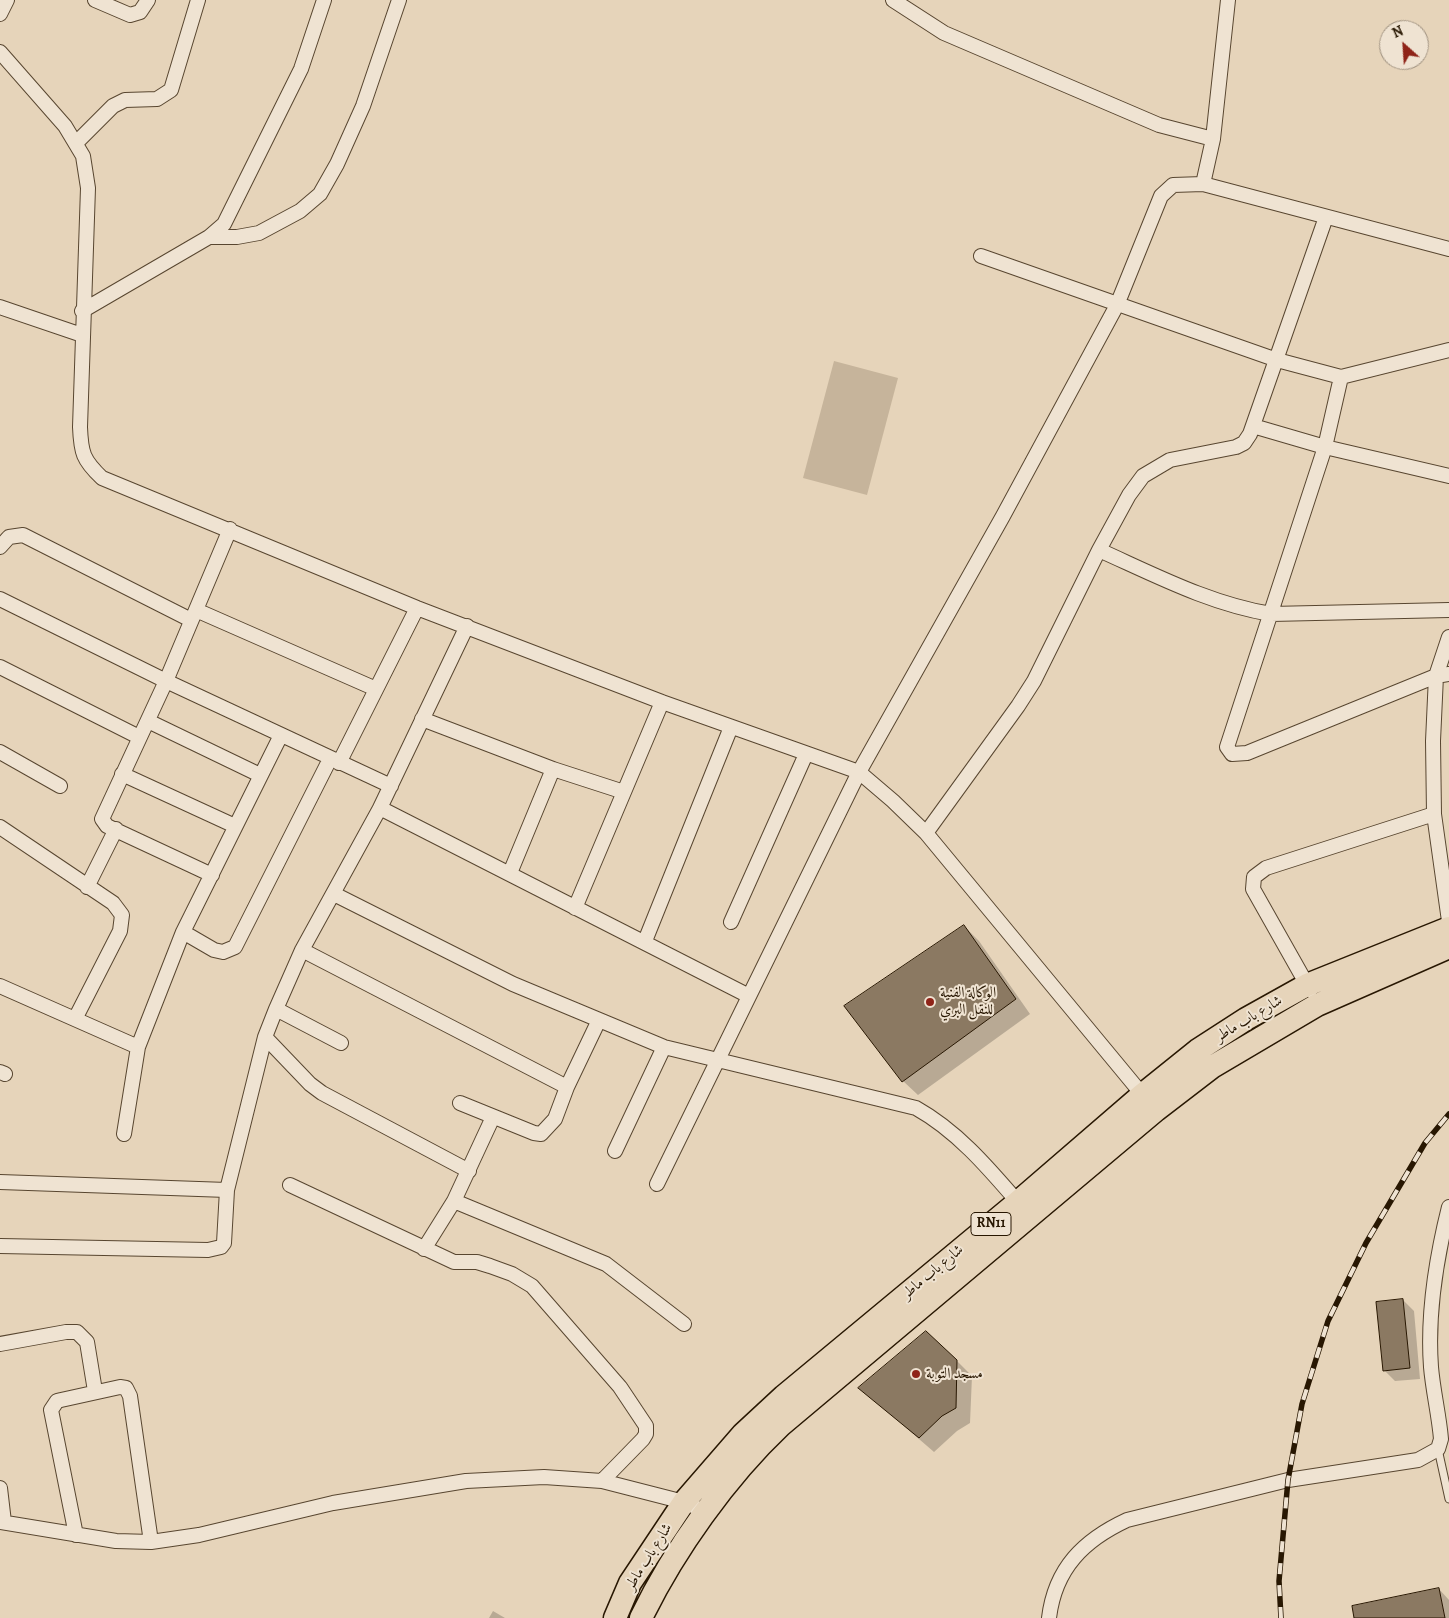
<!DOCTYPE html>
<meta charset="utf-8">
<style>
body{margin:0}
#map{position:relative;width:1449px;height:1618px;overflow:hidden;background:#e6d4ba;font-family:Alegreya,serif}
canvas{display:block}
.north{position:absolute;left:1379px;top:20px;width:50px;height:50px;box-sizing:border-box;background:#efe3d2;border:1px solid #9f917f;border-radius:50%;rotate:334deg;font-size:14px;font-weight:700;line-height:20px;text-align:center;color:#281702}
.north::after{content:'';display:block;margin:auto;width:18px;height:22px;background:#8f2418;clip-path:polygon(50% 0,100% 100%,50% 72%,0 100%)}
</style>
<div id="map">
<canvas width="1449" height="1618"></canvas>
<div class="north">N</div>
</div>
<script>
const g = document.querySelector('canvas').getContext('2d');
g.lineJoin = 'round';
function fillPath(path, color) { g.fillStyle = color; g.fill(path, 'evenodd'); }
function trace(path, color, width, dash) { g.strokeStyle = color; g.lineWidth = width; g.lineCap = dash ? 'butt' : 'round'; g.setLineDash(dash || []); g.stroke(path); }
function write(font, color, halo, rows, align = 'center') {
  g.font = font + ' Alegreya,Amiri,serif'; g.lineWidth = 4; g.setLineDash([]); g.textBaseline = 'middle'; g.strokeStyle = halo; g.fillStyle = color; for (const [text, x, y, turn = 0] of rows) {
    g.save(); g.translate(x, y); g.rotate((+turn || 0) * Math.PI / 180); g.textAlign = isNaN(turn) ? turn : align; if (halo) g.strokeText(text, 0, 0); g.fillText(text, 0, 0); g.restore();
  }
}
fillPath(new Path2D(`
 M834 361 898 378 867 495 803 478Z`), '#c6b49b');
fillPath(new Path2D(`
 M964 926 979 941 1030 1014 918 1095 903 1081Z
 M1403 1300 1414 1311 1420 1379 1395 1381 1384 1370Z
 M957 1361 972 1376 970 1423 957 1431 934 1452 860 1388Z
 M1439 1589 1449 1600V1618H1356Z
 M493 1611 505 1618H489Z`), '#0003');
const building = new Path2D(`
 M964 925 1016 999 902 1082 844 1006Z
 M1403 1299 1410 1368 1383 1371 1376 1302Z
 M926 1331 957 1360 956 1408 942 1416 919 1438 858 1388Z
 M1439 1588 1445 1618H1354L1352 1606Z`);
fillPath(building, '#8b7962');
trace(building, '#281702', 1);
const lane = new Path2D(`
 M1438 1449 1449 1499`);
const street = new Path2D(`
 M95 0 130 15 140 12 148 0
 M893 0 944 33 1159 125 1213 139
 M1228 0 1213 139 1203 184 1449 249
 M0 14 7 0
 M0 52 65 126 83 156 88 188 80 427C81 453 83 460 102 478L417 608 662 702 859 772 893 801 926 833 1146 1099
 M76 143 113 106 125 100 157 99 171 90 198 0
 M209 237H237L259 233 300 211 320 194 337 164 363 106 399 0
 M981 256 1277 360 1341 377 1449 350
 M0 307 82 335
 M82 311 209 237 224 224 301 69 324 0
 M1341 377 1325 447 1227 747 1232 754 1247 753 1436 676 1449 674
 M1253 426 1325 447 1449 476
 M0 547 9 537 23 535 191 620
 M1099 550C1155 575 1210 604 1271 614L1449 610
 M0 599 166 681 391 786
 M196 610 376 689
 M1449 637 1436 676 1433 741 1434 814 1449 921
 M0 667 139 737
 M422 719 553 769 624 792
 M148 721 260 775
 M0 752 60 786
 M339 763 417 608
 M122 774 235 826
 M380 808 749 996
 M0 827 113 903 122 915 120 931 75 1019
 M926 833 1018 706 1034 681 1099 550 1129 495 1143 476 1170 460 1236 447 1244 443 1250 434 1326 217
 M510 873 553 769
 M212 875 107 826 102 819 166 681 230 529
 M87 887 116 829
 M334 894 513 984 664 1047 916 1108C959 1132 991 1171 1023 1208
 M575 908 662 702
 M731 922 806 754
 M183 932 214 950 223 952 235 947 330 759
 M645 941 731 727
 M302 950 567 1087
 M0 986 138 1047
 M1310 990 1253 889 1254 877 1266 868 1434 814
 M276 1009 341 1043
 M265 1037 310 1084 322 1093 469 1171
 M0 1072 5 1074
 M460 1103 534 1133 541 1134 555 1119 567 1087 599 1020
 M124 1134 138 1047 183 932 281 735
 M615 1151 664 1047
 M0 1182 227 1190
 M657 1184 859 772 1003 516 1117 305 1161 196 1173 185 1203 184
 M290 1185 454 1262H477L490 1266 512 1274 532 1286 620 1387 646 1426V1434L643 1439 602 1481
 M454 1201 606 1264 684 1324
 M0 1246 208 1250 221 1247 224 1243 227 1190 265 1037 276 1009 302 950 380 808 467 626
 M424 1249 454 1201 493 1117
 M0 1344 66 1332H77L87 1342 95 1391
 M0 1488 4 1522
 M0 1522 116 1541 151 1542 199 1535 333 1503 466 1481 544 1477 602 1481 684 1502 706 1512
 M76 1535 51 1410 57 1401 61 1400 120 1387 126 1388 130 1396 151 1542
 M1049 1618C1055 1568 1084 1540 1127 1520L1288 1480 1418 1460 1438 1449 1441 1439C1439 1415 1433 1391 1431 1367 1427 1313 1436 1259 1449 1207`);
const primary = new Path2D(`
 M615 1618 630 1583 684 1502 743 1434 784 1396 1018 1202 1142 1095 1198 1050 1246 1019 1307 985 1449 928
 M641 1618C674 1550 726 1477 781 1425L1156 1110 1212 1067 1317 1005 1449 947`);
trace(lane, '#584630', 9);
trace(street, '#584630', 16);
trace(primary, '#281702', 25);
trace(lane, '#efe3d2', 7);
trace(street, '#efe3d2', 14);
trace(primary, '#e6d4ba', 22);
const rail = new Path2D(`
 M1281 1618 1279 1581 1288 1480 1302 1404 1328 1321 1366 1243 1425 1143 1449 1114`);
trace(rail, '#281702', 5.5);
trace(rail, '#efe3d2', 4, [11]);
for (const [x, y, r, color] of [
 [930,1002,5,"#8f2418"],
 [916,1374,5,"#8f2418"]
]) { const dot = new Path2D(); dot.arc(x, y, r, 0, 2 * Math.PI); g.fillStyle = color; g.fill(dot); trace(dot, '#efe3d2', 2); }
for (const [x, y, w] of [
 [991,1224,40]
]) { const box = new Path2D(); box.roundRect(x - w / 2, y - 11.5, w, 23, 4); g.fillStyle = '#efe3d2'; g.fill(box); trace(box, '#281702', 1); }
write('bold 14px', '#281702', null, [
 ["RN11",991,1224]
]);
write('15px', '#281702', '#efe3d2', [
 ["الوكالة الفنية",940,993],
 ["للنقل البري",940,1010],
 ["مسجد التوبة",926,1374]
], 'left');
write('15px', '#281702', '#efe3d2', [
 ["شارع باب ماطر",1249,1019,-31],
 ["شارع باب ماطر",933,1272,-40],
 ["شارع باب ماطر",649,1557,-58]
]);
</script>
